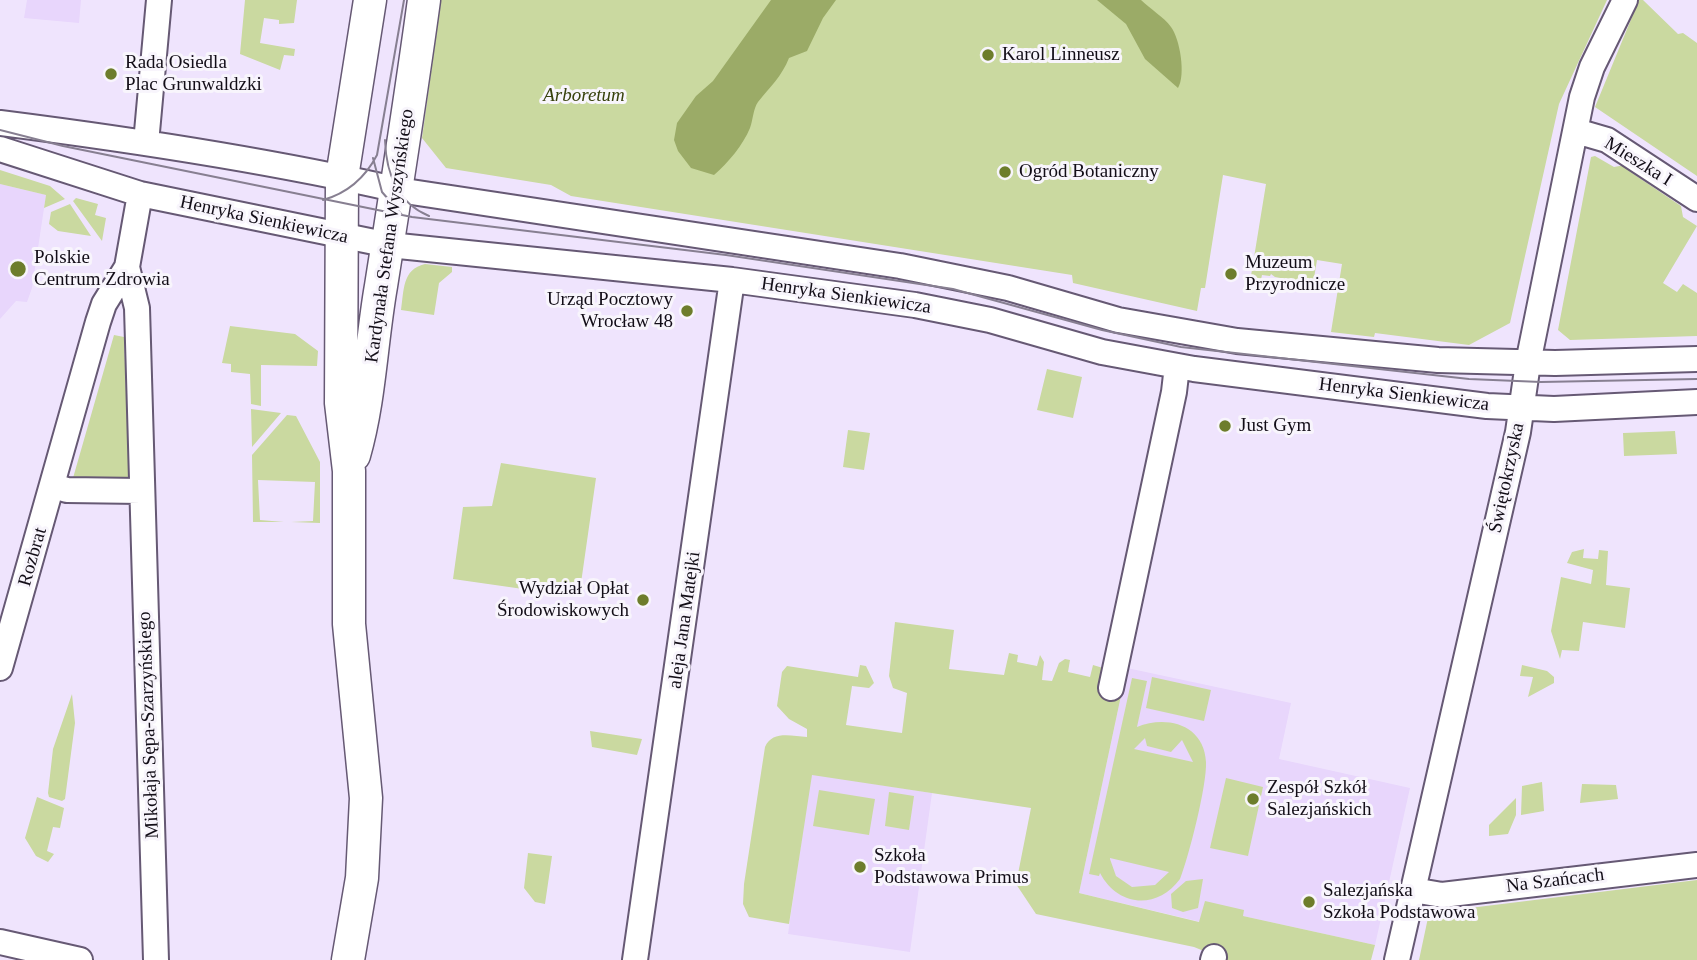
<!DOCTYPE html>
<meta charset="utf-8">
<style>
body{margin:0}
canvas{display:block;background:#efe4fd}
</style>
<canvas width="1697" height="960"></canvas>
<script>
const g = document.querySelector('canvas').getContext('2d');
g.lineJoin = 'round';
function fillPath(path, color) { g.fillStyle = color; g.fill(path, 'evenodd'); }
function trace(path, color, width, dash) { g.strokeStyle = color; g.lineWidth = width; g.lineCap = dash ? 'butt' : 'round'; g.setLineDash(dash || []); g.stroke(path); }
function write(font, color, halo, rows, align = 'center') {
  g.font = font + ' Georgia,serif'; g.lineWidth = 6; g.setLineDash([]); g.textBaseline = 'middle'; g.strokeStyle = halo; g.fillStyle = color; for (const [text, x, y, turn = 0] of rows) {
    g.save(); g.translate(x, y); g.rotate((+turn || 0) * Math.PI / 180); g.textAlign = isNaN(turn) ? turn : align; if (halo) g.strokeText(text, 0, 0); g.fillText(text, 0, 0); g.restore();
  }
}
fillPath(new Path2D(`
 M27 0H81L79 23 24 18Z
 M0 184 46 195 32 288 27 302 16 301 0 319Z
 M1127 668 1291 703 1279 759 1410 788 1375 945 1243 916 1239 931 1079 893Z
 M811 774 932 793 910 952 788 934Z`), '#e8d6fc');
fillPath(new Path2D(`
 M245 0H297L294 23 279 24V20L264 18 260 43 295 49 294 56 284 55 280 70 240 54Z
 M441 0H1607L1559 104 1510 323 1469 345 1375 333 1374 337 1331 332 1342 264 1317 260 1313 284 1275 277 1271 274 1270 276 1262 275 1260 284 1250 282 1266 184 1223 175 1205 288H1201L1197 311 1073 283 1072 275 571 196 551 185 446 168 422 138Z
 M1639 0H1643L1678 34 1683 33 1697 43V176L1595 107Z
 M1595 156 1614 167 1625 165 1629 171 1681 206 1683 217 1697 226 1663 283 1677 292 1683 284 1697 293V336L1570 340 1558 330 1591 157Z
 M0 170 50 186 65 199 44 208 46 195 0 184Z
 M76 198 98 204 95 215 106 218 102 241 73 201Z
 M70 204 91 236 58 231 49 224 51 212Z
 M425 264 452 267V272L439 283 434 315 401 310C404 291 402 269 425 264Z
 M230 326 295 334 318 351 317 366 261 365V406L251 404 250 374 231 372V364L222 363Z
 M114 335 124 337 129 476 125 479 73 478Z
 M1047 369 1082 377 1073 418 1037 410Z
 M251 409 281 413 252 447Z
 M287 415 296 416 320 462V523L291 522 313 521 315 482 258 480 260 520 284 522H253L252 455Z
 M848 430 870 433 864 470 843 467Z
 M1675 431 1677 454 1624 456 1623 433Z
 M501 463 596 478 579 597 453 579 463 507 492 506Z
 M1584 549 1583 558 1598 559 1599 550 1608 551 1606 585 1630 588 1625 628 1583 622 1579 651 1562 650 1560 659 1551 631 1561 577 1591 584 1593 570 1567 563 1572 552Z
 M895 622 954 630 949 669 1004 675 1009 653 1018 655 1017 662 1037 666 1040 655 1044 662 1042 680 1052 681 1059 663 1065 659 1070 660 1068 672 1090 677 1093 665 1103 668 1122 691 1079 893 1199 922 1205 901 1244 910 1243 916 1375 945 1371 960H1226L1194 947 1036 914 1016 884 1031 808 812 775 789 924 749 917 743 904 744 884 765 747C772 730 792 736 807 737V729L789 719 777 706 782 672 787 666 858 677 860 665 866 666 874 683 869 688 852 686 846 725 902 733 907 693 893 688 889 676Z
 M1522 665 1547 671 1554 677V683L1528 697 1533 677 1520 676Z
 M1152 677 1211 690 1204 721 1146 708Z
 M1132 678 1147 681 1137 727C1166 715 1204 724 1206 762 1207 785 1189 856 1180 879 1157 910 1118 907 1100 873L1099 876 1089 874ZM1145 738 1147 746 1171 752 1182 740 1193 762 1134 749ZM1110 859V858L1169 872 1155 885 1132 887 1116 876Z
 M72 694 75 723 65 799 62 801 49 797 48 793 53 749Z
 M590 731 642 739 637 755 592 747Z
 M1226 778 1263 787 1248 856 1210 848Z
 M1542 782 1544 811 1521 815 1522 786Z
 M1582 784 1616 785 1618 799 1580 803Z
 M819 790 875 799 869 835 813 826Z
 M889 792 914 796 909 830 885 826Z
 M37 797 64 808 60 828 53 827 47 851 54 854 48 862 36 856 25 838Z
 M1516 798V815L1508 834 1489 836V825Z
 M528 853 552 856 545 904 535 902 524 888Z
 M1203 879 1198 908 1183 912 1172 908 1171 894 1186 881Z
 M1697 880V960H1419L1429 913Z`), '#cad9a0');
fillPath(new Path2D(`
 M771 0H836L823 18 807 51 789 58C782 76 770 87 758 102 753 109 753 120 750 128 743 145 728 163 714 175L691 168 678 151 674 140 677 123 696 96 713 81Z
 M1097 0H1141C1150 9 1164 17 1171 27 1180 39 1186 75 1178 88L1145 59 1126 24Z`), '#9bab67');
const minor = new Path2D(`
 M0 123C134 140 267 160 398 190L900 266 1008 288 1118 320 1237 341 1438 360 1555 363 1697 359
 M1576 131 1607 140 1697 199
 M146 143 159 0
 M0 149 140 194 389 245 732 280 915 305 990 320 1102 352 1194 369 1487 406 1554 409 1697 402
 M127 267 137 308 156 960
 M53 486 67 490 141 491
 M0 668 98 322 104 304 127 267 140 194
 M1111 688 1174 392 1177 366
 M1413 890 1442 895 1697 865
 M0 942 80 960
 M635 960 732 280
 M1213 960 1214 957
 M1397 960 1518 432 1528 363 1582 97 1592 67 1625 0`);
const major = new Path2D(`
 M354 455C370 399 371 343 381 286 396 191 411 96 424 0
 M348 960 362 878 366 798 349 624V471L341 403 342 177 370 0`);
trace(minor, '#665974', 28);
trace(major, '#665974', 35);
trace(minor, '#fff', 24);
trace(major, '#fff', 32);
trace(new Path2D(`
 M0 130 63 146 412 217 726 255 953 289 1102 330 1181 347 1469 379 1541 382 1697 379
 M385 140C386 172 397 203 429 216
 M373 158 382 192 402 215
 M323 200C348 193 365 178 377 155L404 0`), '#877f91', 2);
for (const [x, y, r, color] of [
 [988,55,7,"#6d7d2c"],
 [111,74,7,"#6d7d2c"],
 [1005,172,7,"#6d7d2c"],
 [18,269,9,"#6d7d2c"],
 [1231,274,7,"#6d7d2c"],
 [687,311,7,"#6d7d2c"],
 [1225,426,7,"#6d7d2c"],
 [643,600,7,"#6d7d2c"],
 [1253,799,7,"#6d7d2c"],
 [860,867,7,"#6d7d2c"],
 [1309,902,7,"#6d7d2c"]
]) { const dot = new Path2D(); dot.arc(x, y, r, 0, 2 * Math.PI); g.fillStyle = color; g.fill(dot); trace(dot, '#f8f5fc', 2.5); }
write('19px', '#120d17', '#f8f5fc', [
 ["Karol Linneusz",1002,55],
 ["Rada Osiedla",125,63],
 ["Plac Grunwaldzki",125,85],
 ["Ogród Botaniczny",1019,172],
 ["Polskie",34,258],
 ["Centrum Zdrowia",34,280],
 ["Muzeum",1245,263],
 ["Przyrodnicze",1245,285],
 ["Urząd Pocztowy",673,300,"right"],
 ["Wrocław 48",673,322,"right"],
 ["Just Gym",1239,426],
 ["Wydział Opłat",629,589,"right"],
 ["Środowiskowych",629,611,"right"],
 ["Zespół Szkół",1267,788],
 ["Salezjańskich",1267,810],
 ["Szkoła",874,856],
 ["Podstawowa Primus",874,878],
 ["Salezjańska",1323,891],
 ["Szkoła Podstawowa",1323,913]
], 'left');
write('italic 19px', '#38420d', '#f8f5fc', [
 ["Arboretum",584,96]
]);
write('19px', '#120d17', '#f8f5fc', [
 ["Mieszka I",1638,162,32],
 ["Henryka Sienkiewicza",264,220,12],
 ["Kardynała Stefana Wyszyńskiego",390,236,-82],
 ["Henryka Sienkiewicza",846,296,8],
 ["Henryka Sienkiewicza",1404,395,7],
 ["Świętokrzyska",1507,478,-78],
 ["Rozbrat",33,557,-74],
 ["aleja Jana Matejki",685,620,-82],
 ["Mikołaja Sępa-Szarzyńskiego",149,725,-92],
 ["Na Szańcach",1555,881,-7]
]);
</script>
